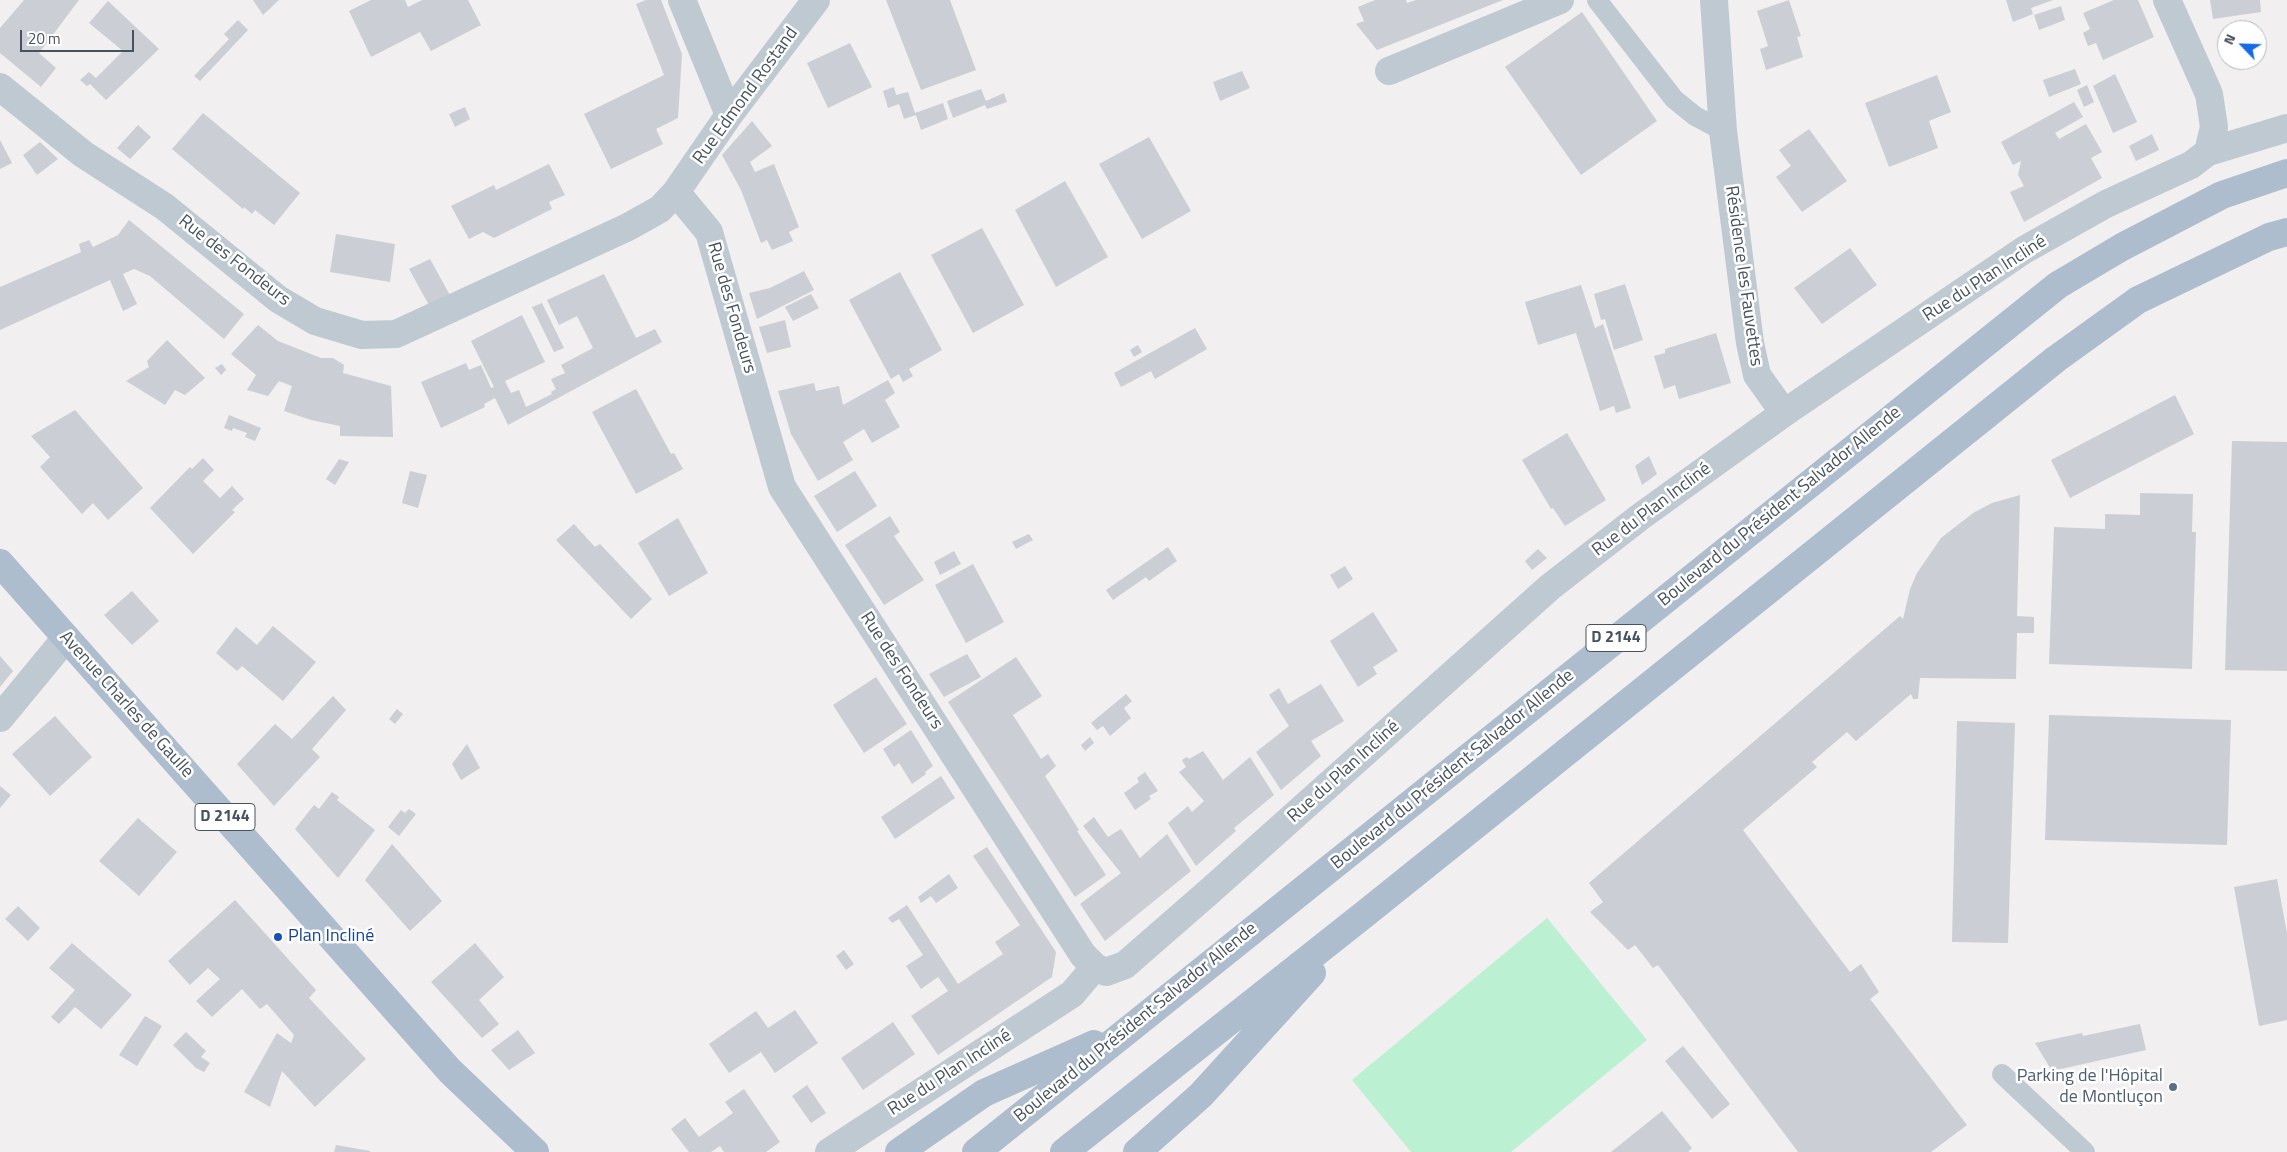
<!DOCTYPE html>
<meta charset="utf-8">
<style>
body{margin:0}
#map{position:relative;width:2287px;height:1152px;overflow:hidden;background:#f1efef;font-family:"Titillium Web",sans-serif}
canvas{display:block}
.north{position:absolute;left:2217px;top:20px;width:50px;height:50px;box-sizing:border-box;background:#fff;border:1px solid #b5babe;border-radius:50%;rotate:294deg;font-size:14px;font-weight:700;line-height:20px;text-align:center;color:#46525d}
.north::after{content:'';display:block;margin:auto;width:18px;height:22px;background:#166ae5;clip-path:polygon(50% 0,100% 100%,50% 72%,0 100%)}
.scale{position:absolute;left:20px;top:30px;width:114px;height:22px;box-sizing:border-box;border:2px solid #46525d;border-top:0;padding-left:6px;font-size:15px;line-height:18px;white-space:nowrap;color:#46525d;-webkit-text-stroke:4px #fff;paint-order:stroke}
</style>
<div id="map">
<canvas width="2287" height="1152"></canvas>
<div class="north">N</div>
<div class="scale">20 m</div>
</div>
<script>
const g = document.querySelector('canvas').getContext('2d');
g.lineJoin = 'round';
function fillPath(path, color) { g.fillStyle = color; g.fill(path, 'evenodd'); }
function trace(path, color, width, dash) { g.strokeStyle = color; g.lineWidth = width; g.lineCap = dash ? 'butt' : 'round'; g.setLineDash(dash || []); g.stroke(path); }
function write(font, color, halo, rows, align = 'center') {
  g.font = font + ' "Titillium Web",sans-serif'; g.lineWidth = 5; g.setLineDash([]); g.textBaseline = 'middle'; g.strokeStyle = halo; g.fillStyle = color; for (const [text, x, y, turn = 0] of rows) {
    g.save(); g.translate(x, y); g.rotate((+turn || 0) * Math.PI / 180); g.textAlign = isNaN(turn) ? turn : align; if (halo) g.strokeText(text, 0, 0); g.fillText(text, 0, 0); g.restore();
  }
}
fillPath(new Path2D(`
 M1547 918 1647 1040 1511 1152H1411L1352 1080Z`), '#bcf0d2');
fillPath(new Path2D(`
 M24 0H79L39 53 56 68 41 87 0 53V28Z
 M253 0H279L263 15Z
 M371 0H405L408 7 422 0H468L481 25 431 51 420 32 371 57 349 11Z
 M646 0H661L682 54 678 118 656 129 663 144 611 169 584 114 664 75 636 4Z
 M886 0H950L976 70 921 90Z
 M1375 0H1406L1407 3 1416 0H1503L1377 50 1356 24 1364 21 1358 7Z
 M1789 0 1801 36 1797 37 1803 57 1766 70 1760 49 1768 46 1757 11Z
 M2006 0H2053L2031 8 2033 14 2013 22Z
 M2114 0H2138L2154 37 2103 60 2096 43 2088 46 2083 33 2090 29 2083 13Z
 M2210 0H2260L2261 12 2213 19Z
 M108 1 159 49 106 100 90 84 87 86 80 80 89 72 96 78 123 51 89 23Z
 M2061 6 2065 20 2039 30 2034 15Z
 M1582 12 1657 121 1581 175 1505 67Z
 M238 20 248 30 200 81 194 76 229 39 224 34Z
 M850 43 872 87 828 108 807 63Z
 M2075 69 2081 84 2049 97 2043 80Z
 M1242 71 1250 88 1220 101 1213 82Z
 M2115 74 2137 122 2113 133 2093 86Z
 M1937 75 1951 112 1929 121 1938 148 1889 167 1865 103Z
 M2087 85 2094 102 2084 107 2077 90Z
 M894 87 896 95 908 92 915 113 943 103 948 119 921 130 916 115 904 119 899 104 888 108 883 91Z
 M981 89 986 101 1004 93 1007 102 987 109 985 105 953 118 947 101Z
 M2074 102 2083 117 2055 133 2059 139 2086 124 2102 152 2091 158 2102 178 2024 222 2010 192 2024 186 2018 175 2021 161 2013 165 2001 142Z
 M465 107 470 119 455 127 449 114Z
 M203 113 300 193 274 225 255 210 252 214 244 207 243 209 172 149Z
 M752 121 772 146 750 162 755 172 774 164 799 227 789 232 793 241 772 250 767 240 761 243 741 190 722 155Z
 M138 125 151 137 130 159 117 148Z
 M1809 129 1847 181 1802 212 1776 177 1791 166 1779 150Z
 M2152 134 2159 150 2136 161 2129 146Z
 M1149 137 1191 211 1142 239 1099 164Z
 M0 140 12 163 0 169Z
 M40 142 58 159 37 175 23 155Z
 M549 164 565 195 549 202 552 209 494 238 483 232 469 239 451 206 494 185 496 190Z
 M1065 181 1108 257 1056 287 1015 210Z
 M129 220 244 314 224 339 150 276 134 269 123 274 137 304 123 311 110 280 0 330V287L81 252 79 244 89 240 93 247 118 235Z
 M982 228 1024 305 973 333 931 255Z
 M336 234 395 244 390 282 330 272Z
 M1850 248 1877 285 1822 324 1794 288Z
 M430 259 451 297 430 307 409 269Z
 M804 271 814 290 757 319 749 293 770 288Z
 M900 272 942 350 909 369 913 376 903 382 899 374 891 379 849 300Z
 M604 274 636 338 655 329 662 342 508 425 495 398 484 404 485 407 441 428 421 382 466 363 469 370 481 365 491 388 494 387 471 341 522 315 545 362 505 381 511 393 519 390 526 407 552 394 551 392 556 389 551 379 565 373 561 365 593 348 577 316 559 325 547 300Z
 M1625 284 1643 340 1614 350 1605 319 1601 320 1594 294Z
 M1581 285 1595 328 1603 324 1631 408 1616 413 1614 406 1600 411 1576 333 1538 345 1525 302Z
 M811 294 819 308 793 321 785 307Z
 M542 303 564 348 554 352 532 307Z
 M785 320 791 347 767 353 759 327Z
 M258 325 278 341 321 358H333L344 365 343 373 391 386 393 437 340 436V426L311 420 284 411 292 386 279 381 268 396 247 390 256 375 231 354Z
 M1195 328 1207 349 1155 379 1151 371 1121 387 1114 373Z
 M1716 333 1731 383 1679 399 1675 385 1664 389 1654 356 1665 353V349Z
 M167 340 205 378 185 395 175 390 165 405 126 381 149 367 147 361Z
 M1138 345 1142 352 1134 357 1130 350Z
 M222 364 226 370 221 375 215 368Z
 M888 380 895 393 885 400 900 427 872 443 864 429 843 442 853 460 818 481 791 434 778 391 814 383 816 391 839 386 843 405Z
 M636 389 671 454 674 453 683 469 636 494 592 412Z
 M2175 395 2194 434 2070 498 2051 460Z
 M75 410 143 488 108 520 93 503 82 514 40 467 50 457 31 436Z
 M229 415 261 428 255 441 245 437 247 433 233 428 232 431 224 428Z
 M1567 433 1606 500 1565 526 1553 508 1551 509 1522 460Z
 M2232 441 2287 442V671L2225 670Z
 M1649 456 1657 474 1642 485 1635 466Z
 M203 458 214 470 203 481 220 498 232 486 244 499 232 510 235 512 193 554 150 508 190 467 192 469Z
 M339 459 349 462 335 485 326 479Z
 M410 471 427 475 418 508 402 503Z
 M855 471 877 506 837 532 814 496Z
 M2140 493 2193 494 2192 532H2196L2192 669 2049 664 2054 527 2105 529V514L2140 515Z
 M2020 495 2017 616 2034 617V633H2017L2016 679 1920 678 1918 699H1913L1911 694 1856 741 1847 732 1812 762 1817 767 1743 830 1850 972 1861 964 1879 992 1870 999 1967 1125 1931 1152H1798L1658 965 1653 968 1635 945 1628 950 1590 912 1603 902 1589 883 1900 616 1903 619 1910 589 1917 573 1941 538 1973 513 1992 503Z
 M890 516 900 532 894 536 924 580 884 605 845 545Z
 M678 518 708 573 669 596 638 543Z
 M574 524 595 547 600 544 652 599 631 619 556 540Z
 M1029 534 1033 540 1016 549 1012 542Z
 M1168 547 1177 561 1149 581 1146 577 1113 600 1106 590Z
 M1538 549 1547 558 1532 570 1525 561Z
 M954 551 961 564 940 575 934 562Z
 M973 564 1004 622 966 643 935 585Z
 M1345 566 1353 579 1338 589 1330 575Z
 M132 591 159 621 132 645 104 615Z
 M1373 612 1398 651 1373 667 1377 674 1358 687 1330 641Z
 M273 626 316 662 283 701 242 666 237 671 216 653 236 627 257 645Z
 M967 654 981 677 944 697 929 674Z
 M0 656 13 671 0 687Z
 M1016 657 1042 696 1013 715 1041 759 1048 754 1056 766 1045 776 1079 830 1077 831 1106 875 1075 897 948 702Z
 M876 677 907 724 864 753 833 705Z
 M1321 684 1344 721 1311 741 1321 756 1281 790 1256 752 1289 726 1269 695 1279 688 1288 704Z
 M1126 694 1132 701 1124 708 1131 718 1110 736 1103 726 1097 730 1091 723Z
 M333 696 346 710 312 749 320 757 274 806 237 764 275 724 292 739Z
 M397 709 403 714 395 724 389 719Z
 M2049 715 2231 720 2227 845 2045 840Z
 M55 716 92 757 50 796 12 754Z
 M1957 721 2015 723 2008 943 1952 942Z
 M911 730 933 766 925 772 926 774 912 784 899 763 894 767 883 749Z
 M1090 737 1094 743 1085 751 1081 745Z
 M467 744 480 768 461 780 452 764Z
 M1203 751 1223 780 1250 757 1274 795 1234 828 1236 831 1196 866 1168 823 1188 806 1192 812 1204 801 1179 772 1186 767 1182 760 1187 757 1189 759Z
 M1145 772 1158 791 1149 796 1151 799 1135 810 1124 793 1139 782 1137 778Z
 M941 776 955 798 895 839 881 817Z
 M0 786 11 795 0 808Z
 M332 792 339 797 337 800 375 830 338 878 295 829 314 805 319 809Z
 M409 809 416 814 399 836 388 827 401 810 405 813Z
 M1094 817 1108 837 1121 829 1140 858 1167 834 1191 871 1105 941 1080 904 1121 873 1083 826Z
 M138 818 177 852 139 896 99 861Z
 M392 844 442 901 410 931 365 880Z
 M987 847 1056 952 1052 977 938 1055 911 1016 948 991 938 977 921 989 906 966 923 955 899 919 892 923 888 918 907 905 958 984 1003 954 995 942 1020 925 973 856Z
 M949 874 958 888 936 903 931 896 921 903 918 897Z
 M2277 879 2287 933V1020L2259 1026 2234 887Z
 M235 900 316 990 309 998 366 1059 315 1107 282 1071 270 1107 244 1092 277 1033 291 1043 294 1035 267 1004 260 1009 242 989 212 1017 196 1001 220 979 208 968 190 985 168 961Z
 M18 906 40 928 28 941 5 919Z
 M72 943 132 995 101 1029 75 1007 59 1024 51 1017 75 990 49 968Z
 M475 943 504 977 479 1000 499 1024 482 1038 431 982Z
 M844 950 854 964 846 970 836 956Z
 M795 1010 818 1043 775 1073 761 1052 729 1073 709 1044 756 1011 768 1028Z
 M145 1016 162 1026 137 1066 119 1055Z
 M893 1022 915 1054 863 1090 841 1058Z
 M2140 1024 2146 1050 2052 1071 2035 1043 2082 1033 2083 1036Z
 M518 1030 535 1053 509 1070 491 1050Z
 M186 1032 206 1051 201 1057 210 1063 204 1072 196 1068 173 1045Z
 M1683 1046 1730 1104 1712 1119 1665 1061Z
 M807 1085 826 1113 811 1123 792 1096Z
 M744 1089 780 1142 766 1152H724L720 1146 711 1152H689L671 1129 685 1118 699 1137 733 1113 725 1102Z
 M1662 1111 1692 1148 1688 1152H1611Z
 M336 1145 370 1151V1152H334Z`), '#cbced4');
trace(new Path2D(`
 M1597 0 1674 99 1695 116 1723 131
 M2002 1074 2085 1152`), '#bfc9d1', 20);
trace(new Path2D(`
 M682 0 729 115
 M1714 0 1723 131 1750 343 1757 375 1784 413
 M2167 0 2209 94 2214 127 2208 152
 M1389 71 1560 0
 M0 87 83 154 165 207 278 299 315 321 362 335 396 334 628 227 660 209 676 192 709 232 782 487 1083 955 1095 967 1106 972 1125 965 1211 890 1550 587 1640 517 1784 413 2024 250 2106 204 2191 165 2208 152 2287 128
 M676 192 729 115 816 0
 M0 718 66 638
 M829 1152 1072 994 1095 967`), '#bfc9d1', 28);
trace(new Path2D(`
 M0 563 450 1071 535 1152
 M899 1152 984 1093 1094 1044
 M976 1152 2058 285 2122 247 2222 195 2287 173
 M1064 1152 1366 913 2056 359 2138 300 2269 237 2287 232
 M1137 1152 1201 1095 1312 973`), '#aebdce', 28);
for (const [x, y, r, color] of [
 [278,937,5,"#1a4fb4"],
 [2173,1087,5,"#5c6f8a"]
]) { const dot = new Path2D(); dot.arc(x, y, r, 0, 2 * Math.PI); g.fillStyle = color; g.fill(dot); trace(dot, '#fff', 2); }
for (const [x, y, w] of [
 [1616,638,60],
 [225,817,60]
]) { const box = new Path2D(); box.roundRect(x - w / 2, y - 13.5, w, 27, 4); g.fillStyle = '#fff'; g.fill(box); trace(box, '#46525d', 1); }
write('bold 16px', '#46525d', null, [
 ["D 2144",1616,638],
 ["D 2144",225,817]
]);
write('18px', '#46525d', '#fff', [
 ["Rue Edmond Rostand",746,96,-54],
 ["Rue des Fondeurs",234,261,38],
 ["Résidence les Fauvettes",1743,276,82],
 ["Rue du Plan Incliné",1985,279,-33],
 ["Rue des Fondeurs",731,308,74],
 ["Boulevard du Président Salvador Allende",1780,507,-39],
 ["Rue du Plan Incliné",1652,510,-37],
 ["Rue des Fondeurs",901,671,57],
 ["Avenue Charles de Gaulle",126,705,48],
 ["Boulevard du Président Salvador Allende",1453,770,-39],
 ["Rue du Plan Incliné",1344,772,-42],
 ["Boulevard du Président Salvador Allende",1136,1023,-39],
 ["Rue du Plan Incliné",950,1073,-33]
]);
write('18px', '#164399', '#fff', [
 ["Plan Incliné",288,937]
], 'left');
write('18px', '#4e5e75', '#fff', [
 ["Parking de l'Hôpital",2163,1077],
 ["de Montluçon",2163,1098]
], 'right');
</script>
